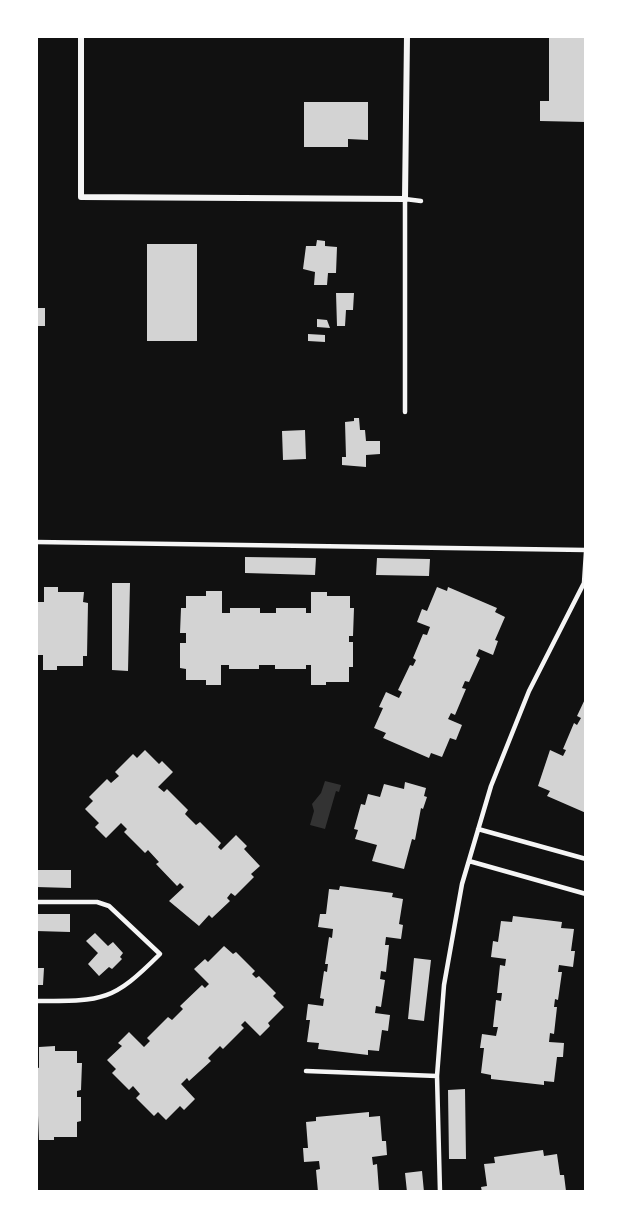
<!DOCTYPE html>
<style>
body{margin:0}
#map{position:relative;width:622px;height:1228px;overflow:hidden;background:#111;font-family:"DejaVu Sans",sans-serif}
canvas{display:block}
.frame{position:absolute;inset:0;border:38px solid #fff;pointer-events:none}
</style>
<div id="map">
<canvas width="622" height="1228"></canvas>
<div class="frame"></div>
</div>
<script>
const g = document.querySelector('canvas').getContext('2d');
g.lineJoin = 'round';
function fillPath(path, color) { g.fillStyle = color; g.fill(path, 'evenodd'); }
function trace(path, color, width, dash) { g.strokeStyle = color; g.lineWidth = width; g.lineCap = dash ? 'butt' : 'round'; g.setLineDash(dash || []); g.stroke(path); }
fillPath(new Path2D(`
 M325 781 341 785 339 792 336 791 325 829 310 825 314 811 312 804 321 793Z`), '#333');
fillPath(new Path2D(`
 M549 36H586V122L540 121V101H549Z
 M304 102H368V140L348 139V147H304Z
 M317 240 325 241V246L337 247 336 273H328L327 285H314L315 272 303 269 306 246H316Z
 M147 244H197V341H147Z
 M336 293H354L353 310H346L345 326H337Z
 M36 308H45V326H36Z
 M317 319 327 320 330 328 317 327Z
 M308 334 325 335V342L308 341Z
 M354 418H359L360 430H365L366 441H380V454L366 455V467L342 465V457H346L345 422 354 421Z
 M305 430 306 459 283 460 282 431Z
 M245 557 316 558 315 575 245 573Z
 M377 558 430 559 429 576 376 575Z
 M112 583H130L128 671 112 670Z
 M44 587H58V592H84L83 602 88 603 87 656H83V666H57V670H43V655H36V602H44Z
 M437 587 447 591 448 587 497 608 495 612 505 617 495 640 498 641 493 655 479 649 476 656 480 658 469 682 465 681 462 688 466 689 455 715 451 713 448 719 462 725 456 740 450 738 442 757 431 753 429 758 383 738 386 733 374 728 383 708 379 707 386 692 399 698 402 692 398 690 410 665 413 666 416 660 413 658 423 634 427 635 430 627 417 622 422 609 427 611Z
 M206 591H222V613H230V608H260V613H276V608H306V613H311V592H327V596H350V608H354L353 636H349V642H353V667H349V682H326V685H311V665H306V669H275V665H259V669H229V665H221V685H206V680H186V669L180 668V643H186V633H180L181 608H186V596H206Z
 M586 697V813L547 796 550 791 538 786 550 750 563 756 566 750 563 749 574 723 577 725 581 718 577 716Z
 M145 750 159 764 162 761 173 772 158 787 164 792 167 789 188 810 185 814 196 825 200 822 221 843 218 847 221 850 236 835 247 846 244 849 260 866 251 874 254 877 235 896 231 893 227 898 230 901 212 918 209 915 199 926 169 901 184 887 180 883 177 886 156 864 159 862 148 850 145 853 124 832 127 829 121 823 106 838 95 827 99 823 85 809 93 801 89 797 107 779 111 783 119 776 115 772 133 754 137 758Z
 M405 782 426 788 424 796 427 797 423 809 421 808 415 840 412 839 404 869 372 861 377 845 355 839 358 830 354 829 361 804 365 805 368 794 380 797 384 784 404 789Z
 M36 870H71V888L36 887Z
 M340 886 393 893 392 897 403 899 399 924 403 925 401 939 386 937 385 945H389L386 972 381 971 380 979 385 980 381 1007 376 1006 375 1013 390 1015 388 1031 382 1030 379 1051 368 1050V1055L318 1049 319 1043 307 1042 310 1020H306L308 1004 323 1006 324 999 320 998 324 971 327 972 328 964H325L329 937 332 938 333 929 318 927 320 914H326L329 889 339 890Z
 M36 914H70V932L36 931Z
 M513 916 562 922 561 928 574 929 571 951H575L573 967 559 965 558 972H562L558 1000 555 999 554 1007H557L554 1034 550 1033 549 1042 564 1043 563 1057H557L554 1082 544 1081V1085L491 1079V1075L481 1073 484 1048H480L482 1034 496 1036 498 1027H493L496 1000 501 1001 502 993H497L500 965 505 966 506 959 491 957 493 941 498 942 501 921 512 922Z
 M95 933 108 946 113 942 123 953 120 957 122 959 112 969 109 967 99 976 88 964 98 953 86 941Z
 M224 946 233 954 236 952 255 971 252 974 256 978 259 976 276 993 273 996 284 1007 268 1023 270 1026 260 1036 245 1021 241 1025 244 1028 223 1049 220 1046 208 1058 211 1061 189 1081 187 1078 181 1084 195 1099 184 1110 180 1106 166 1120 158 1112 154 1116 136 1098 140 1094 133 1086 129 1090 112 1073 116 1069 107 1060 122 1046 118 1043 129 1032 144 1047 150 1041 147 1038 168 1017 172 1020 183 1009 180 1006 202 985 205 988 209 984 194 969 205 959 208 962Z
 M414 958 431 960 424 1021 408 1019Z
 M36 968H44L43 985H36Z
 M55 1046V1051H77V1063H82L81 1090 77 1091V1097H81V1121L77 1122V1137H54V1140H39L36 1067 39 1068V1047Z
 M465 1089 466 1159H449L448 1090Z
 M369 1112V1117L380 1116 382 1141H386L387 1155 372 1157 373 1165 377 1164 379 1191 318 1192 316 1170 320 1169 319 1161 304 1162 303 1148H308L306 1122 316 1121V1117Z
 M543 1150 544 1156 557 1154 560 1175H564L566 1191 482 1192 481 1187 487 1186 484 1164 495 1163 494 1157Z
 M422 1171 424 1192H407L405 1173Z`), '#d3d3d3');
trace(new Path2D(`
 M405 412V199L421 201
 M36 542 586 550
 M478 829 586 859
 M469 861 586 894
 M36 902H97L109 906 160 954C112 1002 103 1001 36 1001
 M306 1071 437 1076
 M440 1192 437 1076 444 985 462 884 491 786 529 691 584 583 586 552`), '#f5f5f5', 4.5);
trace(new Path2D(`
 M81 36V197L405 199 407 36`), '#f5f5f5', 6);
</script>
